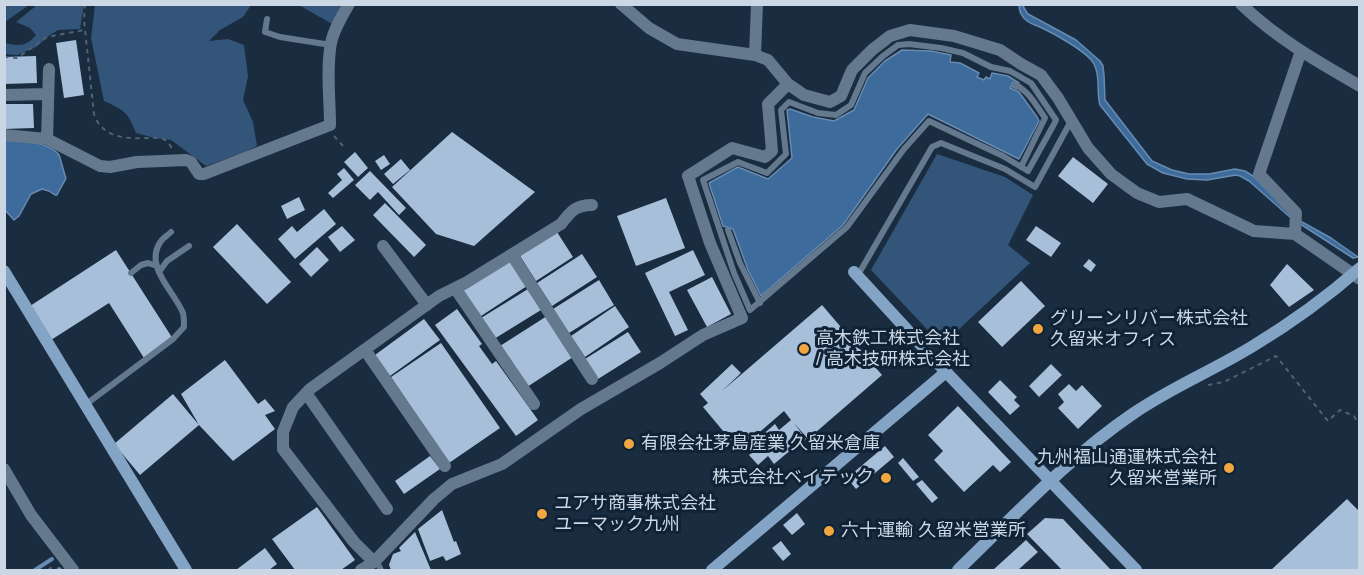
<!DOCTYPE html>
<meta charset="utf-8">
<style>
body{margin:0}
#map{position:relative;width:1364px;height:575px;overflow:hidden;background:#192c40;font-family:Helvetica,sans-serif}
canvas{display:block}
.frame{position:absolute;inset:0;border:6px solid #cbd7e4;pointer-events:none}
</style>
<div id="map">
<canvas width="1364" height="575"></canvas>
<div class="frame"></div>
</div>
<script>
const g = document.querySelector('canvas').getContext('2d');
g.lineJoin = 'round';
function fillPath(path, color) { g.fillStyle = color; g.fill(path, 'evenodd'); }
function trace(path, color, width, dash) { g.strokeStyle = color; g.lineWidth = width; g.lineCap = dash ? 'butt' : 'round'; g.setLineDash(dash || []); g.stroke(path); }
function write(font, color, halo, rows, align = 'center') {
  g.font = font + ' Helvetica,"Noto Sans JP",sans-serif'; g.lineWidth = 6; g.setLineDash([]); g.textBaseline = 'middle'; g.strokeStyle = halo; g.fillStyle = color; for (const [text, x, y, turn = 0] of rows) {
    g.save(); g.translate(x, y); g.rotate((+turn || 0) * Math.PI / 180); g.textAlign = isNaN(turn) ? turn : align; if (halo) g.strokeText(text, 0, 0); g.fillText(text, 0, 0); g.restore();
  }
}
fillPath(new Path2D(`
 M5 4H29V5L5 22Z
 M37 5H84L80 29 58 30 50 35 36 47 17 55 5 54V43C19 46 26 47 36 35L30 28 16 22Z
 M95 5H251L243 17 220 30 209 41 228 39 244 45 248 76 243 100 253 122 257 146 245 152 206 166 171 140 155 138 136 133C127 111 125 111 104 101L91 38Z
 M299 5H344L332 24Z
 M937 154 1005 177 1033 195 1008 245 1030 263 942 345 871 270Z`), '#325579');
const water = new Path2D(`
 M1019 5H1023L1024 8 1028 14 1076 40 1100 61 1103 66 1104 75 1105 100 1152 161 1172 170 1189 174H1209L1235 169 1245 171 1253 176 1293 215 1302 222 1331 238 1358 257 1353 258 1291 218 1249 181 1240 176 1236 175 1207 180 1187 179 1163 173 1147 164 1100 105C1096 92 1101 77 1094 64 1088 52 1053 33 1040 27 1035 25 1031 24 1027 21 1022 17 1019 11 1019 5Z
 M902 50 931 51 951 55 950 62 960 63 979 73 977 77 984 80 986 77 990 79 992 73 1008 76 1019 83 1017 89 1011 86 1010 88 1019 92 1037 117 1039 121 1019 159 928 114 897 149 843 225 761 296 748 270 733 229 723 226 709 183 738 167 768 179 792 158 787 110 790 109 813 117 834 121 854 110 868 78 885 61Z
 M4 138C18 139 51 143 59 155 60 156 64 174 66 178 64 183 60 188 57 195H55L49 191 42 189 31 194 19 216 14 220 5 210Z`);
fillPath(water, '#3d6b9b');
trace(water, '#688bb1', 1.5);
trace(new Path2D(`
 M59 569 60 570
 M35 570 52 559`), '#688bb1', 4);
fillPath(new Path2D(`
 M76 40 84 95 64 98 56 43Z
 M36 56 37 83 4 84V57Z
 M4 104H33L34 128 4 129Z
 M452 132 535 192 474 246 436 234 392 187Z
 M355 152 368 168 358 177 344 162Z
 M384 155 390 164 381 170 375 161Z
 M1073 157 1108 184 1093 203 1058 176Z
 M401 159 410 170 393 184 384 174Z
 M344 168 354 180 333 198 328 193 342 180 337 174Z
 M370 171 406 208 399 215 378 192 370 200 355 185Z
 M299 197 305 210 287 219 281 206Z
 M666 198 685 248 636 266 617 216Z
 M385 203 426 245 414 257 373 215Z
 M324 209 336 224 295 259 278 239 292 226 297 232Z
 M237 224 291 282 267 304 213 247Z
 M342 226 355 240 340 252 328 237Z
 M1036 226 1061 243 1051 257 1026 240Z
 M557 232 573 257 536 281 520 256Z
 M317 247 329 260 311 277 299 264Z
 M116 250 173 339 144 358 109 303 51 340 30 306Z
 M693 250 705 275 669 292 688 330 675 336 645 273Z
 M582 254 597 277 552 306 537 283Z
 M1089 259 1096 265 1091 272 1083 266Z
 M509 260 527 286 481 316 463 291Z
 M1287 264 1314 290 1289 307 1270 285Z
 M712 277 731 314 707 327 687 290Z
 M599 280 614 305 569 333 553 309Z
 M1021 281 1045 306 1002 347 978 322Z
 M528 289 541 310 494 339 481 318Z
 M822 305 882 375 808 439 794 423 806 439 793 451 792 449 774 464 768 456 758 465 749 455 757 448 753 443 775 424 779 430 791 420 784 411 739 450 703 407 708 403 700 394 732 364 741 373 722 391Z
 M615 306 629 327 585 357 571 336Z
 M457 309 482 344 479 346 492 364 496 361 538 420 516 436 435 325Z
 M547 316 573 357 527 387 500 346Z
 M424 319 440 340 390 376 375 355Z
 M628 332 641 352 598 379 585 359Z
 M441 343 500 428 449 463 391 377Z
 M225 360 258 404 265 399 275 411 265 415 275 429 233 461 199 425 140 475 114 444 173 394 199 425 181 394Z
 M1051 364 1062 375 1039 397 1029 386Z
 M1000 380 1017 397 1014 400 1020 406 1010 415 988 392Z
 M1069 384 1076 391 1082 385 1102 406 1078 429 1058 408 1064 402 1058 394Z
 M958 406 1011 462 1000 472 993 465 964 492 934 460 943 451 928 435Z
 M885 446 894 457 856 489 847 478Z
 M430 456 440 469 404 494 395 481Z
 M903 458 919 477 913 481 898 463Z
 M922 480 938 498 932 503 916 484Z
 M1347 499 1360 512V570H1271Z
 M317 507 355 560 341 570H295L272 539Z
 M442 510 454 542 456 541 461 554 446 561 443 556 430 561 418 529Z
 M797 513 805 524 792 535 783 525Z
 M1045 518 1063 519 1111 570H1062L1027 534Z
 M415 532 431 570H391L389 565 393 554 401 551 399 548Z
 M1026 540 1038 552 1018 570H993Z
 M781 541 791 554 783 561 772 548Z
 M265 548 277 564 269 570H236Z`), '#a8bfd9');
trace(new Path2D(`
 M85 4 84 20 94 114C102 138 126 139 147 138 154 138 161 137 167 141 169 143 171 147 172 149
 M4 57 17 58 47 37 84 30
 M334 136 343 146
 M1208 385 1224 382 1276 356 1328 421 1340 410 1354 416 1360 426
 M48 570 55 565`), '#516273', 2, [4.5, 4.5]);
trace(new Path2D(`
 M267 19 265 32 280 37 331 45
 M909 44 941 48 963 53 991 67 1010 71 1031 83 1056 120 1053 126 1028 171 1003 156 929 121 904 149 847 227 750 310 734 273 703 180 738 162 767 173 786 154 781 110 789 102 818 113 836 115 851 105 865 73 883 56 898 45Z
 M1014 84C1029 91 1036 105 1045 118L1021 167
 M728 230 740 263 760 303
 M159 272 167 261 189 246
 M131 273 141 265 148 263 157 266
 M858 275 932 147 941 143 1005 169 1035 187 1071 121
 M85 405 173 339 184 327C184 322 184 317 183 313 174 291 143 266 161 241 163 238 168 235 171 232
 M376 560 381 570`), '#64788e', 6);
trace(new Path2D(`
 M621 4 649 28 677 44 755 55 768 60 788 84 804 95 830 102 841 96 852 70 872 50 890 36 910 30 954 36 1000 50 1021 64 1041 75 1058 98 1088 148 1111 174 1137 193 1159 202 1187 199 1254 231 1295 234 1360 279
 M1241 4C1276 38 1318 62 1360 86
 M755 55 757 4
 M4 95 48 94
 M4 135 47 139 100 166 110 167 137 162 186 160 191 162 199 174H204L330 125C330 99 326 70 331 43 334 29 342 16 349 4
 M47 139 49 69
 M1295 234 1296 213 1259 174 1301 51
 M383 246 427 305
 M512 255 592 379
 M455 288 534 404
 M365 350 445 466
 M306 393 387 509
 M4 469 31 515 73 570
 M374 562 354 542 283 449V432L293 407 310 389 439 296 467 282 561 224C571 211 576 205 592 205
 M361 570 374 562 434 499 452 484 502 464 581 409 660 363 703 335 742 318 710 243 688 176 732 148 765 157 772 151 768 104 788 84`), '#64788e', 12);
trace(new Path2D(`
 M4 271 186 570
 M854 272 946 372 1136 570
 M712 570 946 372
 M958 570C1014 516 1069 457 1134 413 1172 387 1214 370 1253 346 1291 323 1327 297 1360 268`), '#84a4c6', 12);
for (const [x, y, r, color] of [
 [1038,329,6,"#f1a63f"],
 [804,349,6,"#f1a63f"],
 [629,444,6,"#f1a63f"],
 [1229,468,6,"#f1a63f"],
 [886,478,6,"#f1a63f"],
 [542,514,6,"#f1a63f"],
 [829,531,6,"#f1a63f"]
]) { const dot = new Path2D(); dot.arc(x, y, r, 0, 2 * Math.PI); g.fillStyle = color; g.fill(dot); trace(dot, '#0f2236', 2); }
write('18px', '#cbd7e4', '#0f2236', [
 ["グリーンリバー株式会社",1050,319],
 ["久留米オフィス",1050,340],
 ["高木鉄工株式会社",816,339],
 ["/ 高木技研株式会社",816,360],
 ["有限会社茅島産業 久留米倉庫",641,444],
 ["九州福山通運株式会社",1217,458,"right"],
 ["久留米営業所",1217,479,"right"],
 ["株式会社ベイテック",874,478,"right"],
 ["ユアサ商事株式会社",554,504],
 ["ユーマック九州",554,525],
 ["六十運輸 久留米営業所",841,531]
], 'left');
</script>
